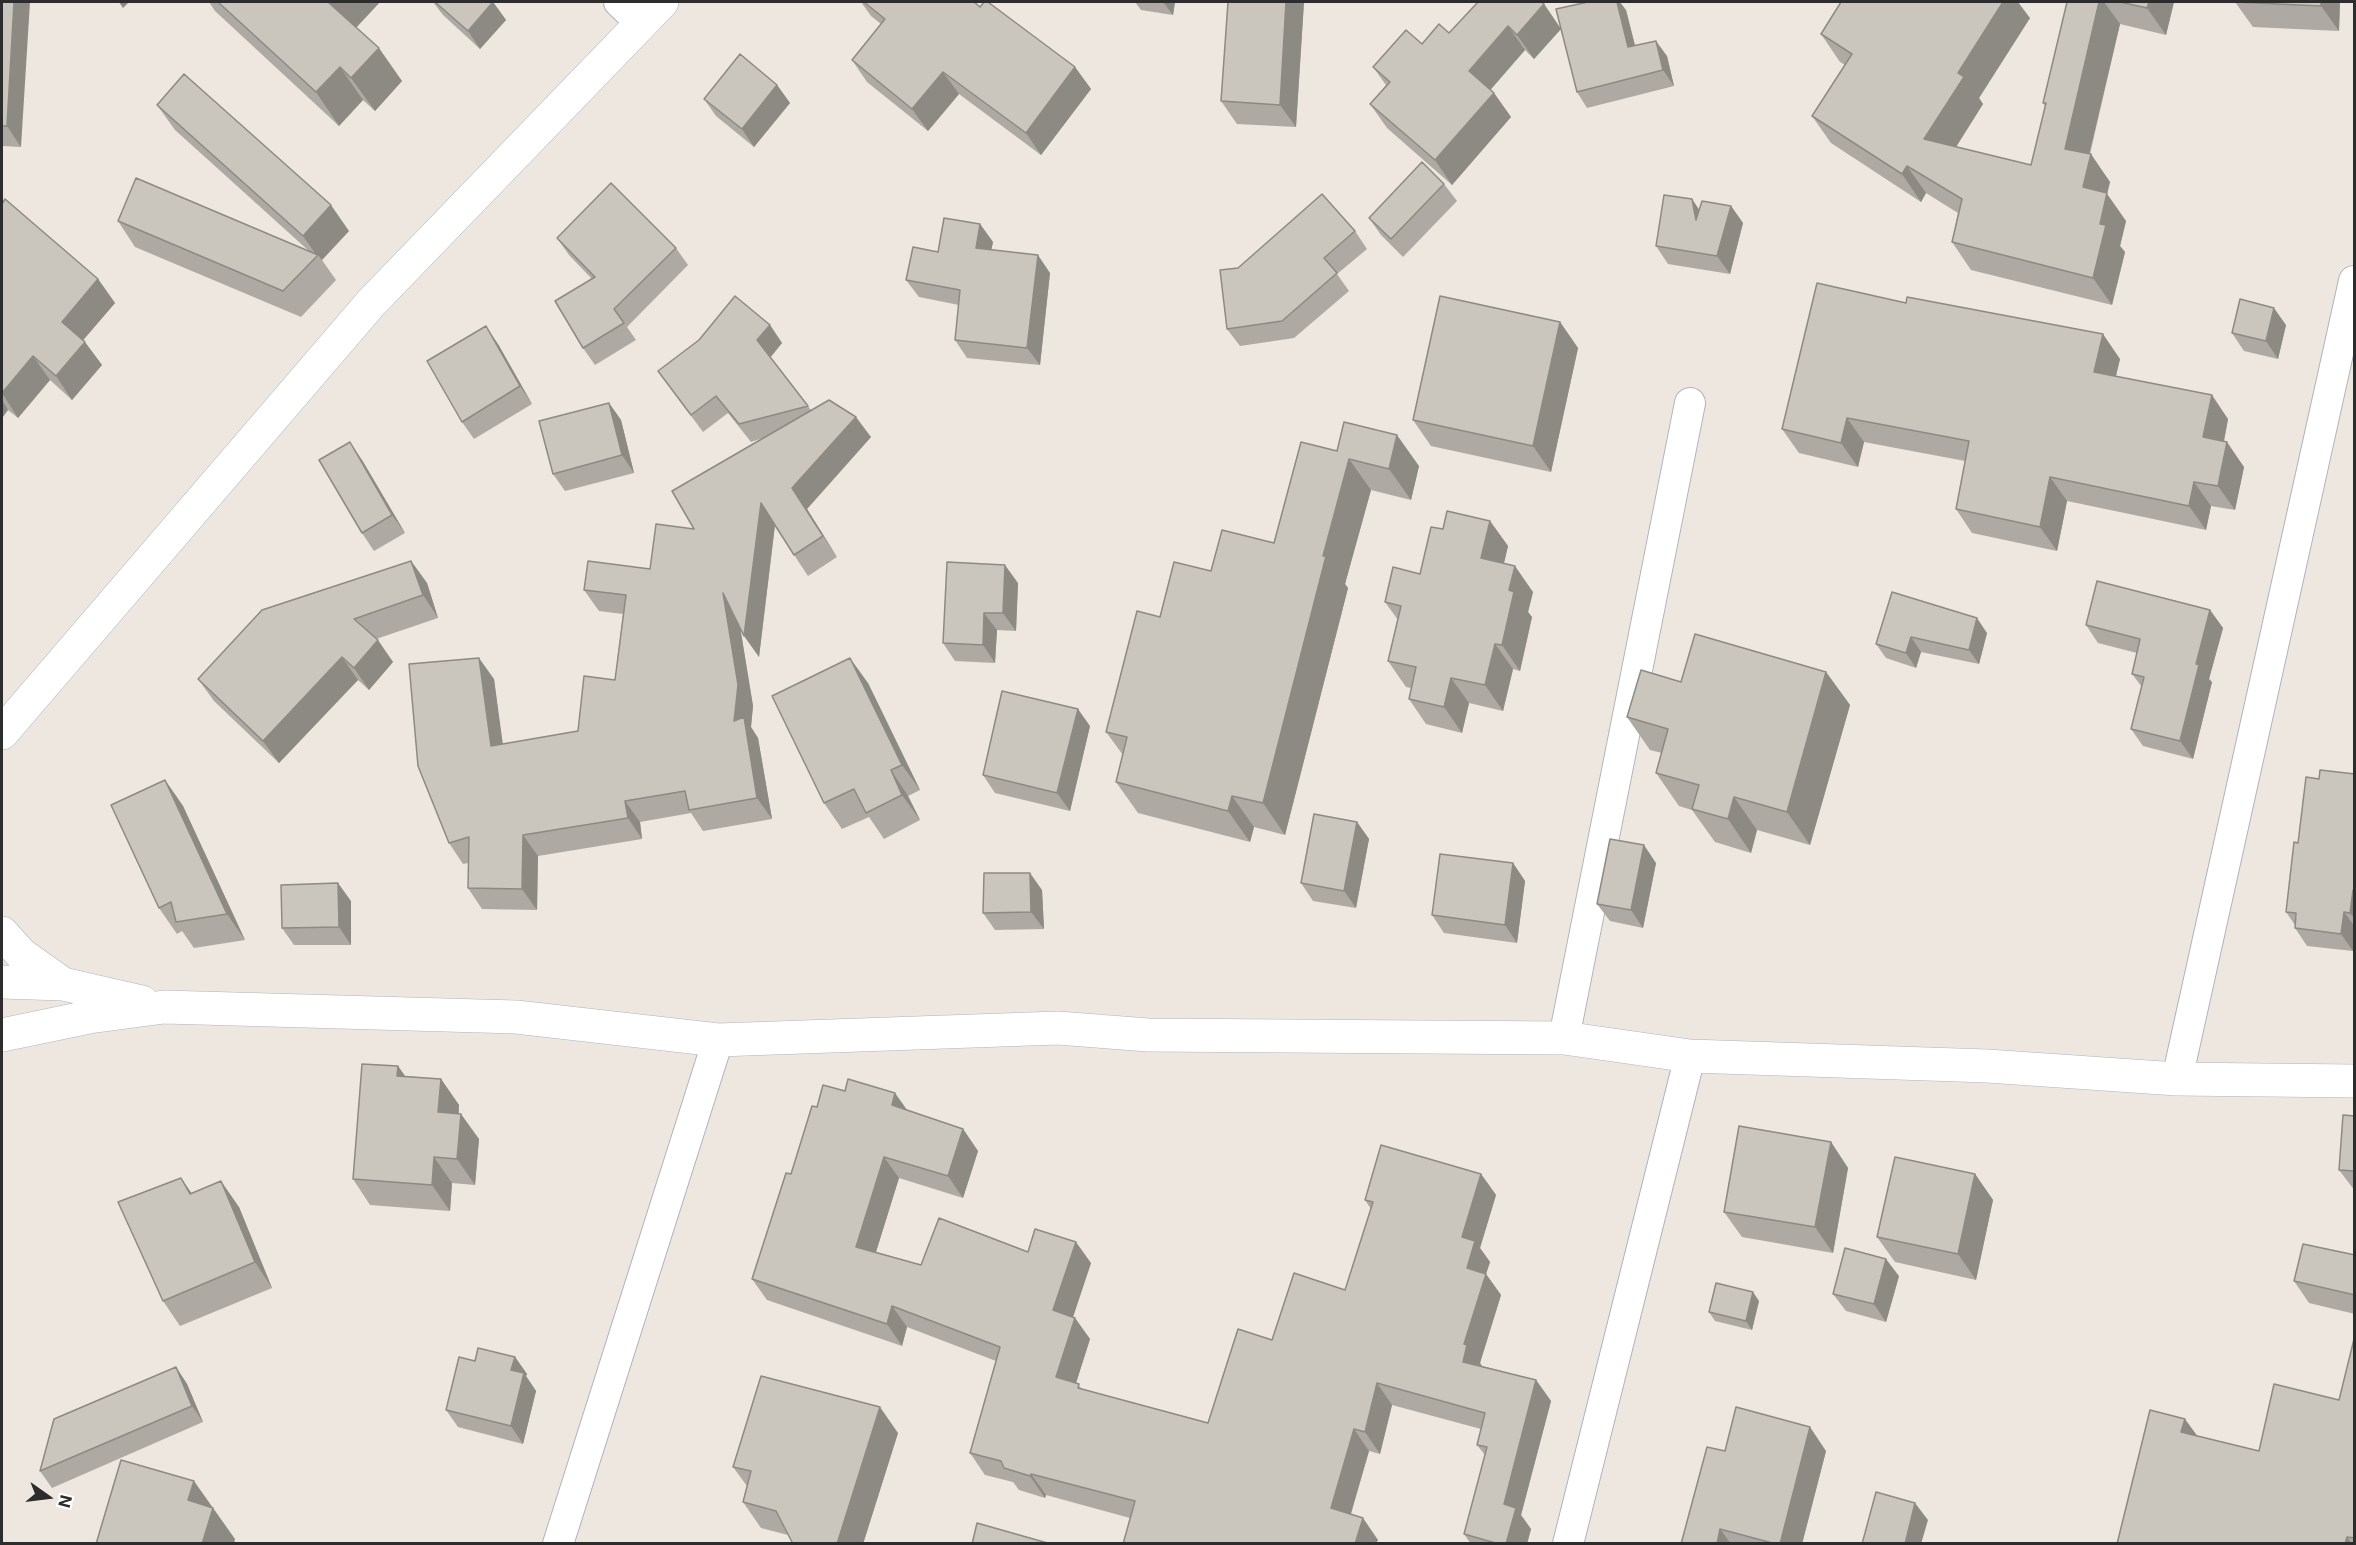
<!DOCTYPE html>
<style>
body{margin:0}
#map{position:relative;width:2356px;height:1545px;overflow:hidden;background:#eee7df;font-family:Inter,sans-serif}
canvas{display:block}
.frame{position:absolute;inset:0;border:3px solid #2d2d2d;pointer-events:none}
.north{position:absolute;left:18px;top:1467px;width:60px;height:60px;-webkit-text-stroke:4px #fff;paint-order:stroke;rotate:104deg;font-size:16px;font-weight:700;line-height:24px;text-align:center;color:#2d2d2d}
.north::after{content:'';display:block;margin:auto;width:21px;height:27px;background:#2d2d2d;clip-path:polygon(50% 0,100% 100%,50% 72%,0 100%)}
</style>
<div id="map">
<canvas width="2356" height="1545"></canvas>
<div class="frame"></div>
<div class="north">N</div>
</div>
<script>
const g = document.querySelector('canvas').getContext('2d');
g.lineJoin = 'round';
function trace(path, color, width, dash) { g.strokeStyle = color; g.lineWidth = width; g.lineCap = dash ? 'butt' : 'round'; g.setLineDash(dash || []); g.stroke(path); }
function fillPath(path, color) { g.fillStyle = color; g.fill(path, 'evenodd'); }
const minor = new Path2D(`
 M619 2 640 22
 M1564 1038 1690 403
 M2177 1079 2354 281
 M558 1544 718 1040
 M1568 1544 1690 1056`);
const tertiary = new Path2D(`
 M2 733 371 303 662 2
 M2 933 22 955 63 984
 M2 982 63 984 142 1002
 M2 1035 89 1017 164 1007 516 1017 718 1040 1058 1028 1148 1035 1564 1038 1690 1056 1987 1066 2177 1079 2354 1081`);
trace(minor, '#afb3bd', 32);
trace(tertiary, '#afb3bd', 34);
trace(minor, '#fff', 30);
trace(tertiary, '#fff', 33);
fillPath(new Path2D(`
 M2 2 21 147 2 146Z
 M209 2H380L356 28 402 81 375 111 363 100 339 126 215 11Z
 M433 2H493L506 20 480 49 443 15Z
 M861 2H974L980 7 1075 67 1091 89 1041 155 959 94 928 131 867 82 852 60 881 24 871 16Z
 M1135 2H1175L1173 15 1141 10Z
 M1228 2H1304L1296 127 1237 124 1221 101Z
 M2067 2H2174L2166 35 2120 24 2090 154 2110 182 2107 194 2126 221 2120 246 2125 252 2112 305 1971 270 1952 242 1958 213 1926 193 1921 202 1831 143 1812 116 1845 65 1840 62 1821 34 2030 18 1979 98 1983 104 1956 147 2031 165 2045 106 2043 103Z
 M2235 2H2340L2339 31 2253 27Z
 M1544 4 1561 29 1534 59 1525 50 1490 90 1494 93 1511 117 1452 185 1387 128 1370 104 1386 85 1373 67 1422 44 1449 33Z
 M1626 10 1635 45 1667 56 1674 86 1587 108 1577 92Z
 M777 85 790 103 754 147 716 116 704 99Z
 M157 105 349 231 322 260 336 280 301 317 135 247 118 221 309 251 175 130Z
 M1444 184 1457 201 1403 257 1381 235 1369 218Z
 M1692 199 1699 210 1731 206 1743 223 1730 274 1668 264 1656 246Z
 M2 204 98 279 115 303 83 340 102 365 72 400 50 380 18 418 8 410 2 418Z
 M980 224 993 242 991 250 1050 273 1040 365 967 358 955 340 959 305 919 297 906 280 938 252Z
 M1355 231 1367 249 1337 274 1349 291 1294 338 1240 346 1227 329 1238 268Z
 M557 238 676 248 688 265 627 327 636 340 595 365 583 348 592 279 569 255Z
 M1560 322 1578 348 1551 472 1431 446 1413 420Z
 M770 325 782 343 770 357 811 410 871 437 807 509 837 557 808 576 775 526 759 657 740 627 753 706 751 727 758 738 772 819 703 831 691 813 640 822 642 839 538 856 537 910 482 909 468 888V863L463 864 449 843 494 679 502 744 578 731 615 680 623 614 599 611 584 590 650 569 694 529 763 438 751 442 728 413 703 432 658 371Z
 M2286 325 2278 359 2244 351 2232 333Z
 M498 344 532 404 474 439 462 422Z
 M2120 359 2116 376 2228 419 2224 442 2244 467 2235 510 2211 506 2206 530 2067 501 2057 551 1972 533 1956 509 1965 461 1864 442 1858 467 1799 453 1782 429Z
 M609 403 621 420 634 473 565 491 553 474Z
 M1337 451 1419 466 1411 500 1371 490 1345 584 1348 588 1285 835 1254 827 1250 842 1138 813 1116 782 1123 755 1106 732 1160 617 1211 571 1274 543Z
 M362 460 405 533 374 551 362 533Z
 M1490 521 1508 546 1504 563 1533 592 1528 612 1532 617 1520 671 1513 669 1503 711 1469 703 1462 733 1426 724 1409 699 1411 688 1406 687 1388 661 1398 620 1385 602 1420 574 1443 529Z
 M411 561 427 583 438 618 376 639 393 662 369 690 358 680 279 763 214 701 198 679Z
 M1018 583 1016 631 997 630 995 663 955 661 943 643Z
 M1892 592 1987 633 1979 664 1921 652 1916 668 1886 658 1876 644Z
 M2210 610 2223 628 2209 679 2212 682 2193 759 2143 746 2131 729 2142 687 2132 674 2137 653 2098 643 2086 625Z
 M1826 672 1850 705 1810 845 1757 830 1751 853 1715 842 1692 810 1679 806 1656 773 1662 753 1650 750 1627 717Z
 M868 683 920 790 908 796 920 820 884 839 869 817 842 829 824 803Z
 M1090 726 1070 811 995 793 983 775Z
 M2355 774V940L2353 951 2307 946 2295 928V925L2286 912 2298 843 2319 779Z
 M165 780 183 806 245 940 194 948 182 931 177 934 159 908Z
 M1357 822 1369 839 1356 908 1313 901 1301 883Z
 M1513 863 1525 881 1517 943 1444 933 1432 915Z
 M1656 863 1643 928 1610 921 1597 904Z
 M1042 890 1044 929 995 930 983 913Z
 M351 901V945H294L282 928Z
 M398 1066 405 1076 441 1079 459 1105V1114L479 1139 475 1185 452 1183 450 1211 370 1205 353 1179Z
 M817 1107 907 1110 963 1129 978 1151 963 1198 899 1178 876 1252 921 1265 1028 1252 1091 1263 1073 1317 1075 1318 1090 1339 1076 1383 1082 1389 1208 1423 1272 1340 1345 1290 1371 1209 1365 1200 1481 1174 1496 1195 1480 1248 1490 1262 1486 1274 1501 1295 1480 1363 1482 1366 1536 1380 1551 1401 1521 1515 1531 1529 1527 1544H1471L1464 1534 1485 1455 1477 1445 1481 1429 1392 1405 1380 1454 1369 1451 1351 1514 1378 1540 1130 1518 1046 1495 1045 1498 1019 1490 1013 1482 985 1475 970 1453 996 1361 907 1327 902 1346 767 1300 752 1279Z
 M2355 1116V1191L2339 1170Z
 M1831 1142 1848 1168 1833 1253 1742 1237 1724 1212Z
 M1975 1174 1993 1200 1976 1280 1895 1262 1877 1237Z
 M181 1178 192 1194 239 1207 272 1288 180 1326 163 1301Z
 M2355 1255V1314L2309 1303 2294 1281Z
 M1899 1276 1886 1322 1846 1311 1833 1294Z
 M1759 1301 1752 1330 1715 1321 1709 1312Z
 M2355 1335V1544H2117L2197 1436 2259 1451 2339 1400Z
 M515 1357 527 1374 526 1376 536 1391 523 1444 458 1427 446 1410 475 1361Z
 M176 1367 187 1384 203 1422 52 1488 40 1471Z
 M898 1433 863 1544H793L788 1535 761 1528 743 1502 747 1486 733 1467Z
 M1725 1451H1826L1802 1544H1681Z`), '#aea9a3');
fillPath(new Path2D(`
 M14 2H30L21 147 7 126Z
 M119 2H129L123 8Z
 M327 2H380L350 34Z
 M493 2 506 20 480 49 468 31Z
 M1163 2H1175L1173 15Z
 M1286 2H1304L1296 127 1280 105Z
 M1617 2H1620L1626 10 1639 62 1628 47Z
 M2003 2H2018L2030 18 1979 98 1983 104 1944 166 1924 139 1958 73Z
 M2099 2H2104L2120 24 2084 176 2065 149Z
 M2149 2H2174L2166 35 2147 8Z
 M2321 2H2340L2339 31 2321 6Z
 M1544 4 1561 29 1534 59 1517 35Z
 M1508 26 1525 50 1486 95 1469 71Z
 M1656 41 1667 56 1674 86 1663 70Z
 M379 48 402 81 375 111 351 78Z
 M340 67 363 100 339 126 316 92Z
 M1075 67 1091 89 1041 155 1026 133Z
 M943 72 959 94 928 131 912 109Z
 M777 85 790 103 754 147 742 129Z
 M1494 93 1511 117 1452 185 1435 160Z
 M2091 154 2110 182 2107 194 2126 221 2120 246 2125 252 2112 305 2093 278 2083 187Z
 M1907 166 1926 193 1921 202 1902 174Z
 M1692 199 1704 217 1696 220Z
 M331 205 349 231 322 260 318 255 317 256 303 236Z
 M1731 206 1743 223 1730 274 1717 256Z
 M980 224 993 242 988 266 976 248Z
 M1038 255 1050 273 1040 365 1027 348Z
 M98 279 115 303 79 345 62 322Z
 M2274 308 2286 325 2278 359 2266 341Z
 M1560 322 1578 348 1551 472 1533 446Z
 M770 325 782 343 770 358 757 340Z
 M486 326 498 344 532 404 520 386Z
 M2103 334 2120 359 2111 396 2094 372Z
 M85 342 102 365 72 400 56 376Z
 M33 356 50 380 18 418 2 393Z
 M2212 395 2228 419 2220 461 2203 437Z
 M2 400 8 410 2 418Z
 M609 403 621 420 634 473 622 455Z
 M856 417 871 437 807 509 837 557 823 536 792 488Z
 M1847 418 1864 442 1858 467 1841 443Z
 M1397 435 1419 466 1411 500 1389 469Z
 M350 442 362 460 405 533 392 515Z
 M2227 442 2244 467 2235 510 2218 486Z
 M1349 459 1371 490 1345 584 1348 588 1285 835 1263 803 1323 556Z
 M2050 477 2067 501 2057 551 2040 527Z
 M2194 482 2211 506 2206 530 2189 506Z
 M761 503 775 524 759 657 744 636Z
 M1490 521 1508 546 1499 584 1481 558Z
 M411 561 427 583 438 618 423 595Z
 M1005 565 1018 583 1016 631 1003 613Z
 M1515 566 1533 592 1528 612 1532 617 1520 671 1502 645 1509 590Z
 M723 593 738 614 753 706 751 727 758 738 772 819 757 798 734 721Z
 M2210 610 2223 628 2209 679 2212 682 2193 759 2180 741 2196 664Z
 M984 613 997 630 995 663 983 645Z
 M1977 618 1987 633 1979 664 1969 650Z
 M1911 637 1921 652 1916 668 1906 653Z
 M378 640 393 662 369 690 354 668Z
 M1495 644 1513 669 1503 711 1485 685Z
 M342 657 358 680 279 763 263 741Z
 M479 658 494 679 506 767 491 746Z
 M850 658 868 683 920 790 902 765Z
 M1826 672 1850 705 1810 845 1787 812Z
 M1451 678 1469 703 1462 733 1444 707Z
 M1078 709 1090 726 1070 811 1057 793Z
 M891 770 908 796 920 820 902 795Z
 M165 780 183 806 245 940 227 914Z
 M1232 796 1254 827 1250 842 1228 811Z
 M1734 797 1757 830 1751 853 1728 819Z
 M625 801 640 822 642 839 628 818Z
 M1357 822 1369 839 1356 908 1344 891Z
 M523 835 538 856 537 910 522 889Z
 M1644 845 1656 863 1643 928 1631 910Z
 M1513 863 1525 881 1517 943 1505 925Z
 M1030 873 1042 890 1044 929 1031 912Z
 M338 883 351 901V945L339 927Z
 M2353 890 2355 892V919L2350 913Z
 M2344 912 2355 927V940L2353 951 2341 934Z
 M398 1066 416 1092 397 1076Z
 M441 1079 459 1105 456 1138 438 1112Z
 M895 1093 910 1114 892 1105Z
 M461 1114 479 1139 475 1185 457 1159Z
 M963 1129 978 1151 963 1198 948 1176Z
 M1831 1142 1848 1168 1833 1253 1815 1227Z
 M434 1157 452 1183 450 1211 432 1185Z
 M884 1157 899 1178 871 1268 856 1247Z
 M1481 1174 1496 1195 1480 1248 1490 1262 1486 1274 1501 1295 1480 1363 1482 1366 1463 1362 1467 1268 1462 1237Z
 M1975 1174 1993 1200 1976 1280 1958 1254Z
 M181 1178 199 1204 190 1194Z
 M221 1181 239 1207 272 1288 255 1262Z
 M1076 1242 1091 1263 1068 1332 1053 1310Z
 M1886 1259 1899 1276 1886 1322 1874 1304Z
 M1753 1292 1759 1301 1752 1330 1746 1321Z
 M892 1306 907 1327 902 1346 887 1324Z
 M1075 1318 1090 1339 1071 1399 1056 1377Z
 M515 1357 527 1374 526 1376 536 1391 523 1444 511 1426V1370Z
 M176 1367 187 1384 203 1422 192 1406Z
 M1536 1380 1551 1401 1521 1515 1531 1529 1527 1544H1506L1504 1504Z
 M1377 1383 1392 1405 1380 1454 1365 1432Z
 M880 1407 898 1433 863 1544H837Z
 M2185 1419 2201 1441 2181 1432Z
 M1810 1427 1826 1451 1802 1544H1780Z
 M1354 1429 1369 1451 1346 1530 1331 1508Z
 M1031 1474 1046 1495 1045 1498 1030 1476Z
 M194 1481 235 1539 234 1544H202L188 1500Z
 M1915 1503 1928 1520 1921 1544H1905Z
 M1363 1518 1378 1540 1376 1544H1355Z
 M1720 1529 1731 1544H1717Z
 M2347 1537 2352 1544H2345Z`), '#8d8a84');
const building = new Path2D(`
 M2 2H14L7 126H2Z
 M218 2H328L379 48 351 78 340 67 316 92Z
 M435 2H493L468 31Z
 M864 2H974L980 7 984 2H988L1075 67 1026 133 943 72 912 109 852 60 885 19Z
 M1228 2H1286L1280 105 1221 101Z
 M1478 2H1541L1544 4 1517 35 1508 26 1469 71 1494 93 1435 160 1370 104 1390 82 1373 67 1406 30 1422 44 1439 24 1449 33Z
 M1588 2H1617L1628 47 1656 41 1663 70 1577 92 1556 9Z
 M1841 2H2003L1958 73 1964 77 1924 139 2031 165 2046 103H2043L2067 2H2099L2065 149 2091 154 2083 187 2107 193 2100 224 2106 225 2093 278 1952 242 1962 199 1907 166 1902 174 1812 116 1852 54 1821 34Z
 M2120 2H2149L2147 8Z
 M2235 2H2321V6Z
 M740 54 777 85 742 129 704 99Z
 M184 74 331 205 303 236 157 105Z
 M1422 162 1444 184 1391 239 1369 218Z
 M136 178 318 255 283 291 118 221Z
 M611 183 676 248 614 309 624 323 583 348 555 301 595 277 557 238Z
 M1322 194 1355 231 1324 258 1337 273 1282 321 1227 329 1220 270 1238 268Z
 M1664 195 1692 199 1696 220 1702 201 1731 206 1717 256 1656 246Z
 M5 199 98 279 62 322 85 342 56 376 33 356 2 393V204Z
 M944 218 980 224 976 248 1038 255 1027 348 955 340 960 290 906 280 913 247 938 252Z
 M1817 283 1906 303 1907 297 2103 334 2094 372 2212 395 2203 437 2227 442 2218 486 2194 482 2189 506 2050 477 2040 527 1956 509 1969 441 1847 418 1841 443 1782 429Z
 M735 296 770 325 757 340 808 406 739 424 716 396 691 415 658 371 699 340Z
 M1440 296 1560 322 1533 446 1413 420Z
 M2240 299 2274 308 2266 341 2232 333Z
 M486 326 520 386 462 422 427 361Z
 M829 400 856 417 792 488 823 536 794 555 761 503 744 636 723 593 738 685 734 721 744 717 757 798 689 810 685 791 625 801 628 818 523 835 522 889 468 888 469 837 449 843 418 766 409 664 479 658 491 746 578 731 584 676 615 680 626 595 584 590 588 561 650 569 656 524 694 529 672 491Z
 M609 403 622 455 553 474 539 421Z
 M1344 422 1397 435 1389 469 1349 459 1323 556H1326L1263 803 1232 796 1228 811 1116 782 1127 737 1106 732 1137 611 1160 617 1174 562 1211 571 1222 530 1274 543 1301 442 1337 451Z
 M350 442 392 515 362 533 319 460Z
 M1447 511 1490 521 1481 558 1515 566 1509 590 1514 592 1502 645 1495 644 1485 685 1451 678 1444 707 1409 699 1416 667 1388 661 1401 606 1385 602 1393 567 1420 574 1431 527 1443 529Z
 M411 561 423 595 354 619 378 640 354 668 342 657 263 741 198 679 262 610Z
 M947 562 1005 565 1003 613H984L983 645 943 643Z
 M2097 581 2210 610 2196 664 2199 665 2180 741 2131 729 2144 677 2132 674 2140 639 2086 625Z
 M1892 592 1977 618 1969 650 1911 637 1906 653 1876 644Z
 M1695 634 1826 672 1787 812 1734 797 1728 819 1692 809 1699 785 1656 773 1668 729 1627 717 1641 670 1681 682Z
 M850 658 902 765 891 770 902 795 866 813 854 789 824 803 772 696Z
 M1002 691 1078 709 1057 793 983 775Z
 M2320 770 2355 774V890H2353L2350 913 2344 912 2341 934 2295 928 2296 913 2286 912 2294 842 2298 843 2306 777 2319 779Z
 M165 780 227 914 176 922 171 902 159 908 111 805Z
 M1314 814 1357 822 1344 891 1301 883Z
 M1610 839 1644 845 1631 910 1597 904Z
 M1440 854 1513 863 1505 925 1432 915Z
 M984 873H1030L1031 912 983 913Z
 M338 883 339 927 282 928 281 885Z
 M362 1064 398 1066 397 1076 441 1079 438 1112 461 1114 457 1159 434 1157 432 1185 353 1179Z
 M848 1079 895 1093 892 1105 963 1129 948 1176 884 1157 856 1247 921 1265 939 1218 1028 1252 1035 1229 1076 1242 1053 1310 1075 1318 1056 1377 1079 1384 1078 1388 1208 1423 1238 1329 1272 1340 1294 1273 1345 1290 1373 1202 1365 1200 1381 1145 1481 1174 1462 1237 1475 1241 1467 1268 1486 1274 1464 1344 1467 1345 1463 1362 1536 1380 1504 1504 1516 1508 1506 1544H1499L1464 1534 1487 1447 1477 1445 1485 1413 1377 1383 1365 1432 1354 1429 1331 1508 1363 1518 1355 1544H1123L1135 1501 1031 1474 1030 1476 1004 1468 1001 1461 970 1453 1000 1347 892 1306 887 1324 752 1279 786 1173 791 1174 812 1106 817 1107 823 1085 845 1091Z
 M2343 1115 2355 1116V1171L2339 1170Z
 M1739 1126 1831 1142 1815 1227 1724 1212Z
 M1895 1157 1975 1174 1958 1254 1877 1237Z
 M181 1178 190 1194 221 1181 255 1262 163 1301 118 1202Z
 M2303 1244 2355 1255V1295L2294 1281Z
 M1845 1248 1886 1259 1874 1304 1833 1294Z
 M1716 1283 1753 1292 1746 1321 1709 1312Z
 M2355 1335V1538L2347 1537 2345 1544H2117L2150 1410 2185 1419 2181 1432 2259 1451 2274 1384 2339 1400Z
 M478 1348 515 1357 511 1370 524 1373 511 1426 446 1410 459 1357 475 1361Z
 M176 1367 192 1406 40 1471 54 1419Z
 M761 1376 880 1407 837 1544H793L776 1511 743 1502 751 1471 733 1467Z
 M1736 1407 1810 1427 1780 1544H1776L1720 1529 1717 1544H1681L1707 1447 1725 1451Z
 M121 1460 194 1481 188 1500 213 1508 202 1544H96Z
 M1876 1492 1915 1503 1905 1544H1862Z
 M977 1523 1051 1544H972Z`);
fillPath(building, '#cac5bd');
trace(building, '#8d8a84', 1.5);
</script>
